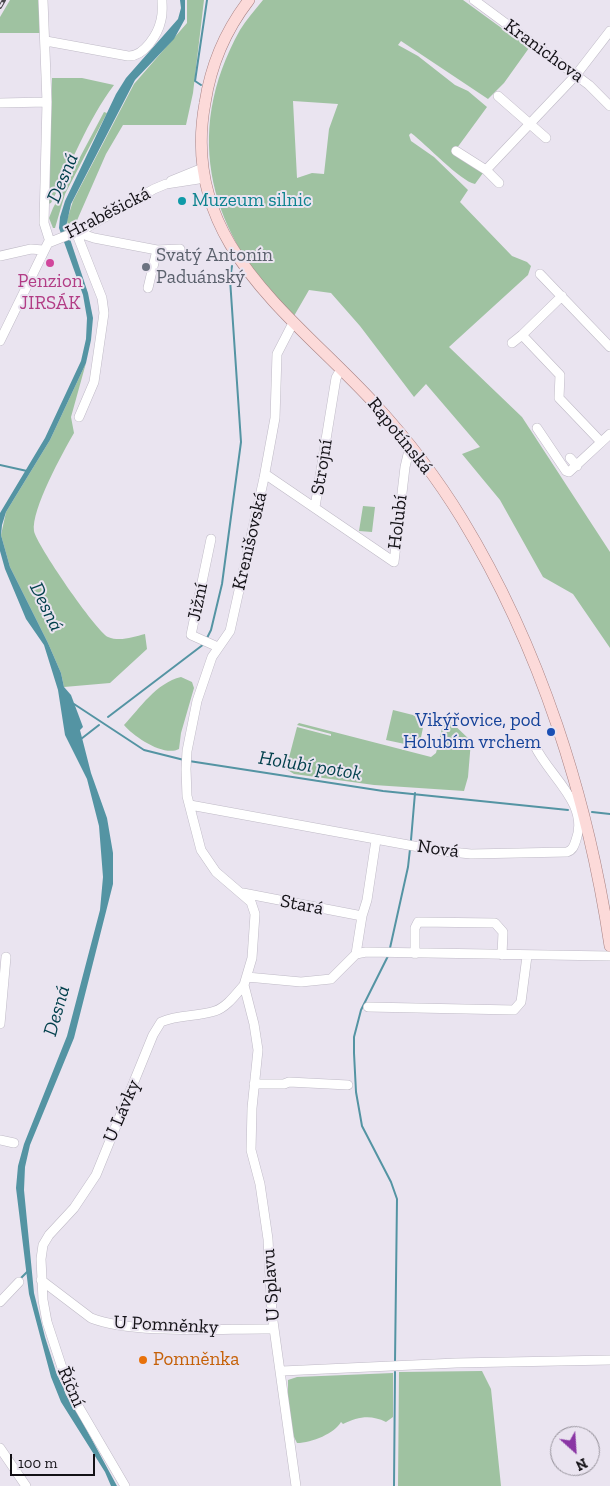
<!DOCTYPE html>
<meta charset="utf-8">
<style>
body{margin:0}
#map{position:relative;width:610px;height:1486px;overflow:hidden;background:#eae4f0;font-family:"Zilla Slab",serif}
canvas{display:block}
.north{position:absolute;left:550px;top:1426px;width:50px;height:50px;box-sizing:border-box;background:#eae4f0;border:1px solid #949099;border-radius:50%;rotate:154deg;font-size:14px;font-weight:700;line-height:20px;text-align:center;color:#131116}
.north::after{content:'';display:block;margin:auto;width:18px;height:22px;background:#8a36a4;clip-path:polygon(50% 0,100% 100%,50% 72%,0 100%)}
.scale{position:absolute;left:10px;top:1454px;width:85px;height:22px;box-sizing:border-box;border:2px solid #131116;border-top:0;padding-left:6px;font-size:15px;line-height:18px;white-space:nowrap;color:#131116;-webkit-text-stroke:4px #eae4f0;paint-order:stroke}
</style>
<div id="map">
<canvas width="610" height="1486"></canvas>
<div class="north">N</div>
<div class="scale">100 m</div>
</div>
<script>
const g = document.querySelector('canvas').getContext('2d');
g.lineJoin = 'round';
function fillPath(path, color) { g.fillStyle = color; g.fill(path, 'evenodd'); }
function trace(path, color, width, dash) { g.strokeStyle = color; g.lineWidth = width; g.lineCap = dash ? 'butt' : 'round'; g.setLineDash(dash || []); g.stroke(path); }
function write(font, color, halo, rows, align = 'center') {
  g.font = font + ' "Zilla Slab",serif'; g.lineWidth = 4; g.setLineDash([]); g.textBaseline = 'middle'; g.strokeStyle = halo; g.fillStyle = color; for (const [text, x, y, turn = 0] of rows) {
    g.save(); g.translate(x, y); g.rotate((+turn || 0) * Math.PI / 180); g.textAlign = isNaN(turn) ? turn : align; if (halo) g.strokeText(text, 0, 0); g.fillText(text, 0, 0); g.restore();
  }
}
fillPath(new Path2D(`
 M10 0H39L41 33H0V17Z
 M187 0H204L193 93 186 125H123L106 154 75 225 68 228 67 220 73 201 134 84 187 23Z
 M263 0H463L529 48 504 83 488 99 401 41 398 45 418 56 455 85 468 91 487 107 457 148 483 173 475 184C460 181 426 144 411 133L409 135 411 141 434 157 468 190 460 202 512 256 527 262 531 266 528 275 449 347 522 417 610 552V648L573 594 543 577 500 500 462 454 480 447 426 384 414 397 360 326 331 293 309 290 294 316C210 236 181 135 240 30 246 20 255 10 263 0ZM293 101 338 104 329 129 324 174 312 173 297 178Z
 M52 78H82L114 85C87 121 72 163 51 203L48 204Z
 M104 112 107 113 65 194 55 228H53L49 218 53 208Z
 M86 363 71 417 74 433C63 452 31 510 34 531 36 544 96 631 108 637 120 642 133 637 145 634L147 649 110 683 64 687 61 673 48 643 10 567 1 535 6 512 50 440Z
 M363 506 375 507 372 532 359 531Z
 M181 677 192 682 194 688 181 733 179 749C164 757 134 737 124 725 140 708 156 683 181 677Z
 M393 710 425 718 419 747 386 740Z
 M445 716 471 741 468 777 464 791 374 785 294 774 286 769 297 727 331 736V734L297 725 299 723 431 757 436 753Z
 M482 1371 491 1389 501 1486H398L399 1372Z
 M393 1373V1417L386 1422C370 1414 358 1417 343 1424L341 1422C335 1433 312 1443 297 1443L293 1435 288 1402V1380L297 1377Z`), '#9fc2a1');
fillPath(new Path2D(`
 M180 0H185V19L174 39 135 80 71 204 66 227 88 293 93 318 91 340 86 363 50 440 6 512 2 525 1 535 10 567 48 643 61 673 64 687 71 695 83 727 80 730 91 773 107 818 113 853V884L74 1038 30 1145 25 1167 24 1190 34 1293 45 1337 57 1375 117 1486H111L105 1472 61 1402 51 1377 29 1294 16 1188 18 1166 24 1144 67 1036 100 910 103 877 99 826 87 779 65 735 58 690 44 645 26 619 5 569 0 551V513L45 438 81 361 86 339 87 318 83 295 59 228 60 217 65 201 116 94 126 78 178 19 181 8Z`), '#5494a3');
trace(new Path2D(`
 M201 85 195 81 207 0
 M0 465 27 471
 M207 638 211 630 222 584 241 442 230 279 232 266
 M74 704 144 750 184 760
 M108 717 204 644
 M81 739 99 725
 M189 761 383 791 568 810
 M592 812 610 814
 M411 840 415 793
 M390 948 408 867 410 849
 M388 956 361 1010 354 1037V1053L356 1092 362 1126 391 1182 397 1199 395 1362
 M19 1280 28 1271
 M394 1486 395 1372`), '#5494a3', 2);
const minor = new Path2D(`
 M43 0 47 102 44 223 50 242
 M474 0 589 85 610 106
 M46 41 128 56C144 57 158 34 161 20 163 13 162 7 162 0
 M498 96 546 138
 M0 103 47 102
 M456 151 486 170 499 183
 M486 170 576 75 610 31
 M171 181 203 168
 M76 232 102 298 104 313 94 382 79 417
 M76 232 94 238 157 250 148 288
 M157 250 180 249
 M0 256 31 249 43 250
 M540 274 610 347
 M562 296 522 335 560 375 559 398 601 442
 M293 323 277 354 275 418 264 478 230 631 212 657 197 701 187 751 186 769 187 796 201 850 216 872 251 902 255 914 252 958 244 985 254 1024 258 1050 252 1108 251 1150 260 1184 268 1239 272 1314 296 1486
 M0 341 48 243 86 228 154 189 166 184 205 178
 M512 343 522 335
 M537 428 566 471 569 472 610 434
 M570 458 577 466
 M265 474 394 562 405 467 410 446
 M315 507 336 378 341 369
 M211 539 191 635 218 647
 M190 805 441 851 471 854 567 852C573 850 574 846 576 840 590 804 548 775 535 746
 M243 893 362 916 367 900 376 840
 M356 954 362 916
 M415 954V928L418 922 495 923 503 932 502 955
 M247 977 301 982 331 979 356 954 366 952 610 956
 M368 1007 514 1010 521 1002 527 956
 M0 1024 6 957
 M254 1084H284L289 1082 348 1085
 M0 1140 14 1143
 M41 1280 91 1318C134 1335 225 1328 274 1329
 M0 1302 19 1282
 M282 1371 456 1363 610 1360
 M0 1448 26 1486
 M125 1486 70 1392 47 1322 43 1300 41 1259 43 1245 49 1235 74 1208 96 1175 153 1035 161 1022C179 1014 197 1017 215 1011 227 1007 236 994 244 985`);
const major = new Path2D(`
 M249 0C225 31 211 64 205 103 179 243 292 314 374 403 407 439 437 478 462 519 540 647 588 798 610 946`);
trace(minor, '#bfbac6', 10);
trace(major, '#a98384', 12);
trace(minor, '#fff', 9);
trace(major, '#fcdad9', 11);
const rail = new Path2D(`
 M0 7 4 0`);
trace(rail, '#48454b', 4);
trace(rail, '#eae4f0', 2, [5.5]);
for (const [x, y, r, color] of [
 [182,201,5,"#0f9aa8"],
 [50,263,5,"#d1479c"],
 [146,267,5,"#6b7280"],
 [551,732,5,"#1a4fb4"],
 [143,1360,5,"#e8710a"]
]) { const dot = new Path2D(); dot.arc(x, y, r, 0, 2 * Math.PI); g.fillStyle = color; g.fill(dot); trace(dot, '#eae4f0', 2); }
write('19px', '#131116', '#eae4f0', [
 ["Kranichova",544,51,36],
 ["Hraběšická",108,213,-27],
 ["Rapotínská",400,436,51],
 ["Strojní",322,467,-81],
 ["Holubí",398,522,-83],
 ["Krenišovská",250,541,-77],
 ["Jižní",198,602,-78],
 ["Nová",438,849,8],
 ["Stará",302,905,11],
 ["U Lávky",122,1111,-67],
 ["U Splavu",271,1285,-94],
 ["U Pomněnky",166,1325,3],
 ["Říční",71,1387,66]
]);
write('19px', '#0d838f', '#eae4f0', [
 ["Muzeum silnic",192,201]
], 'left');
write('19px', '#5b616d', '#eae4f0', [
 ["Svatý Antonín",156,256],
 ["Paduánský",156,278]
], 'left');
write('19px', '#b23c85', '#eae4f0', [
 ["Penzion",50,282],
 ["JIRSÁK",50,304]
]);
write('19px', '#164399', '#eae4f0', [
 ["Vikýřovice, pod",541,721],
 ["Holubím vrchem",541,743]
], 'right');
write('19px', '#c56008', '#eae4f0', [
 ["Pomněnka",153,1360]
], 'left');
write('italic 20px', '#013f4b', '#eae4f0', [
 ["Desná",63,178,-67],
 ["Desná",46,607,64],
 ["Holubí potok",310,766,9],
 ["Desná",57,1011,-74]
]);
</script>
